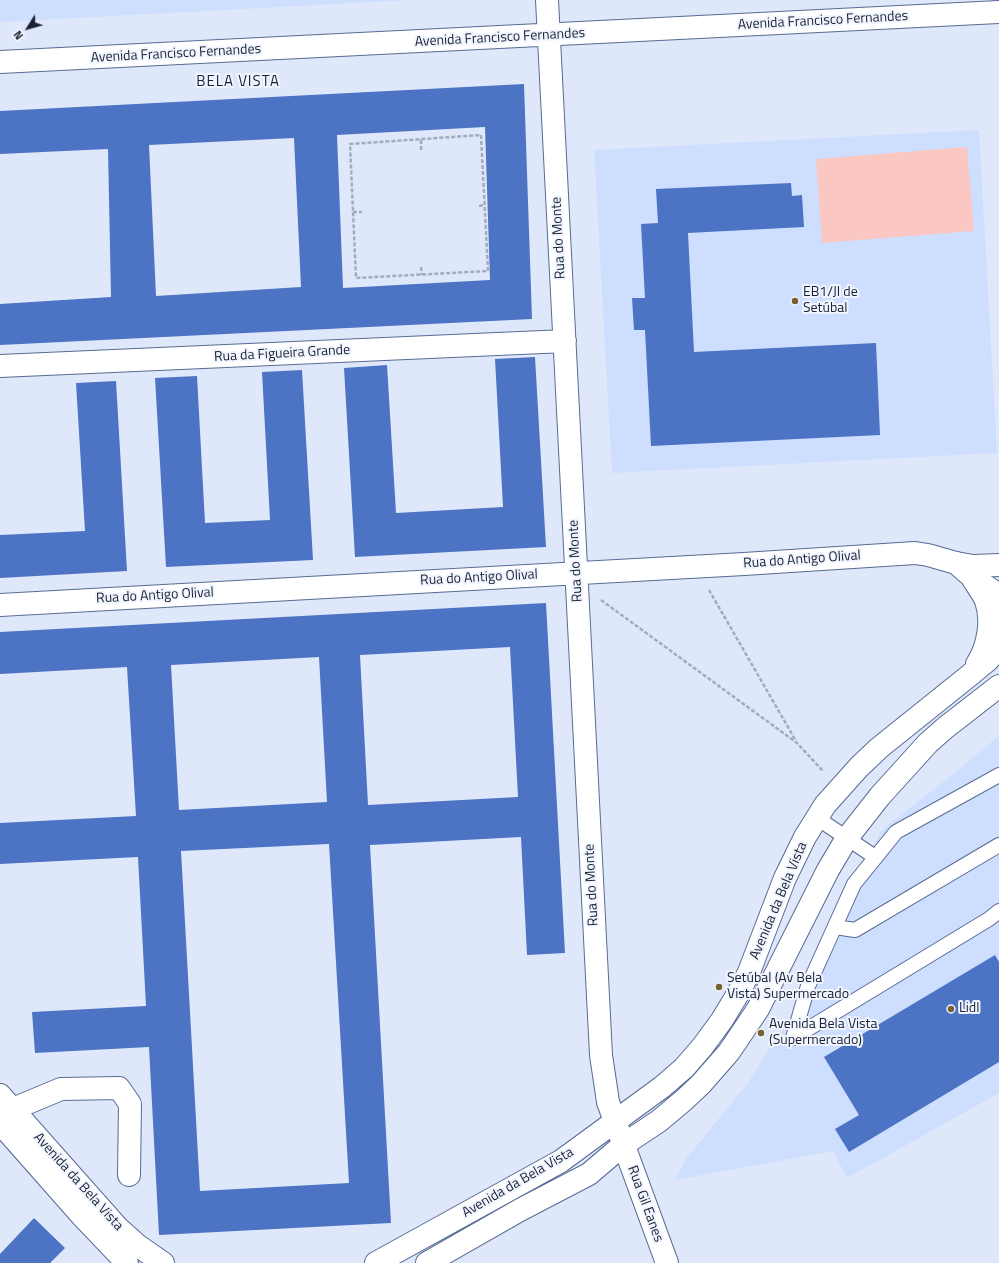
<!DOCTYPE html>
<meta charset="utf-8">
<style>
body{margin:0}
#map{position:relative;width:999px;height:1263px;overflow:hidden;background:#dfe8fb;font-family:"Titillium Web",sans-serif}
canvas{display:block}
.north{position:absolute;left:8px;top:8px;width:40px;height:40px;-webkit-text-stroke:3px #f1f5ff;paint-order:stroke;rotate:233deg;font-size:11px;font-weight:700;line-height:16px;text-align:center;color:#192132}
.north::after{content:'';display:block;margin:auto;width:14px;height:18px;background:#192132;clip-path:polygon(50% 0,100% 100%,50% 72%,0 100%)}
</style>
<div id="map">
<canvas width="999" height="1263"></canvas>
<div class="north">N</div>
</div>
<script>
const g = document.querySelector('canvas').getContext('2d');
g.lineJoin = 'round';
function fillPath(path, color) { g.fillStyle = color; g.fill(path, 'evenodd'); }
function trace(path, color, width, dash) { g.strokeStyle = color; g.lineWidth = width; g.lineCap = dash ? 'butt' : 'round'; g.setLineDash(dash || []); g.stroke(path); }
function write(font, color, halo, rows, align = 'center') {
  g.font = font + ' "Titillium Web",sans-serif'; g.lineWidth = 4; g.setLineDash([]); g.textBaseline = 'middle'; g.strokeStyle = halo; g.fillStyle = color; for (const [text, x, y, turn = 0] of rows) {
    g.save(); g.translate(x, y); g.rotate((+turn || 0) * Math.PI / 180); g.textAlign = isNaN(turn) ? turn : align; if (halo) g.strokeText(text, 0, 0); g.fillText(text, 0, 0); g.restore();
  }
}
fillPath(new Path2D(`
 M0 0H410L0 22Z
 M979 130 997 453 612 473 594 150Z
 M999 736V1093L847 1178 833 1151 675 1180 686 1159 748 1083 775 1039 806 1003 864 862 882 830 948 778Z`), '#cedefe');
fillPath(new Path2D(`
 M967 147 974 231 822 243 816 159Z`), '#fac7c2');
fillPath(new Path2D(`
 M524 84 532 319 0 345V304L111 297 108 149 0 154V111ZM485 127 490 280 343 288 337 135ZM294 138 301 287 156 296 149 145Z
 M791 183 792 196 802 195 804 227 688 233 694 352 876 343 880 435 651 446 645 330H634L632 298H645L641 224 658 223 656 189Z
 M535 357 546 547 355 557 344 368 387 365 396 513 503 507 495 359Z
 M302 370 313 560 166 567 155 378 197 376 205 523 270 520 262 372Z
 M116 381 127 571 0 578V535L85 531 76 383Z
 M546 603 565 953 527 955 521 837 370 845 391 1223 159 1235 149 1047 35 1053 32 1012 146 1006 138 857 0 864V823L136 816 127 667 0 674V632ZM510 647 518 797 368 805 360 655ZM319 657 327 802 179 810 171 665ZM329 844 349 1183 200 1191 181 851Z
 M995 955 999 962V1062L849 1152 835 1129 859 1115 824 1057Z
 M34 1218 65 1248 50 1263H0V1254Z`), '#4d73c4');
const service = new Path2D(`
 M817 818 875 857
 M835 927 855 930 999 845
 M793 1038 808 986 854 884 896 832 999 775
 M793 1038 989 919 999 911`);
const minor = new Path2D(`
 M547 0 601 1055 608 1102 667 1263
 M0 62 999 12
 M0 366 565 341
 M973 579C977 586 983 593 986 601 993 621 988 647 977 664
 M0 605 744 564 915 553 928 555 956 563 971 576 999 595
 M0 1095 118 1228 137 1245 163 1263
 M13 1109 61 1089 119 1088 130 1104 129 1175
 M0 1123 83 1217 127 1263
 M376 1263 561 1161 662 1087 684 1068 703 1046 722 1020 739 992 749 972 785 878 805 837 825 805 859 767 879 748 970 675 988 660 999 647
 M427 1263 520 1210 589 1174 623 1145 659 1121 684 1100 701 1084 729 1052 758 1009 828 870 847 838 880 796 928 743 945 728 999 686`);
const tertiary = new Path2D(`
 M956 563 973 566 999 565`);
trace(service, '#576b94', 16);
trace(minor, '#576b94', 24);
trace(tertiary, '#576b94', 24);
trace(new Path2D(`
 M481 135 488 271 356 278 350 144Z
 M421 150V139
 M479 206 485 205
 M353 212H362
 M421 267 422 275
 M709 590 796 741
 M601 600 797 743 823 771`), '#a3acbe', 2.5, [4, 2]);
trace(service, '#fff', 14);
trace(minor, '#fff', 22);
trace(tertiary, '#fff', 22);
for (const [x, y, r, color] of [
 [795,301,4,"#786031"],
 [719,987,4,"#786031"],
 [951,1009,4,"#786031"],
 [761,1033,4,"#786031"]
]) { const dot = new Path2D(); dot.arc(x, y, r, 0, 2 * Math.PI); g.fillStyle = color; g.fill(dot); trace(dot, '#f1f5ff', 1.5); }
write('14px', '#192132', '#f1f5ff', [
 ["Avenida Francisco Fernandes",823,21,-3],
 ["Avenida Francisco Fernandes",500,38,-3],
 ["Avenida Francisco Fernandes",176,54,-3],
 ["Rua do Monte",559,238,-93],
 ["Rua da Figueira Grande",282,354,-3],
 ["Rua do Antigo Olival",802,560,-4],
 ["Rua do Monte",576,561,-93],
 ["Rua do Antigo Olival",479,578,-3],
 ["Rua do Antigo Olival",155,596,-3],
 ["Rua do Monte",592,885,-93],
 ["Avenida da Bela Vista",779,901,-67],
 ["Avenida da Bela Vista",78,1182,48],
 ["Avenida da Bela Vista",518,1183,-30],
 ["Rua Gil Eanes",645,1204,70]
]);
write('14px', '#192132', '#f1f5ff', [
 ["EB1/JI de",803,293],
 ["Setúbal",803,309],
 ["Setúbal (Av Bela",727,979],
 ["Vista) Supermercado",727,995],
 ["Lidl",959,1009],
 ["Avenida Bela Vista",769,1025],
 ["(Supermercado)",769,1041]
], 'left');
g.letterSpacing = '1px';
write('15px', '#192132', '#f1f5ff', [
 ["BELA VISTA",238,82]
]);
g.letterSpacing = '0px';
</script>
